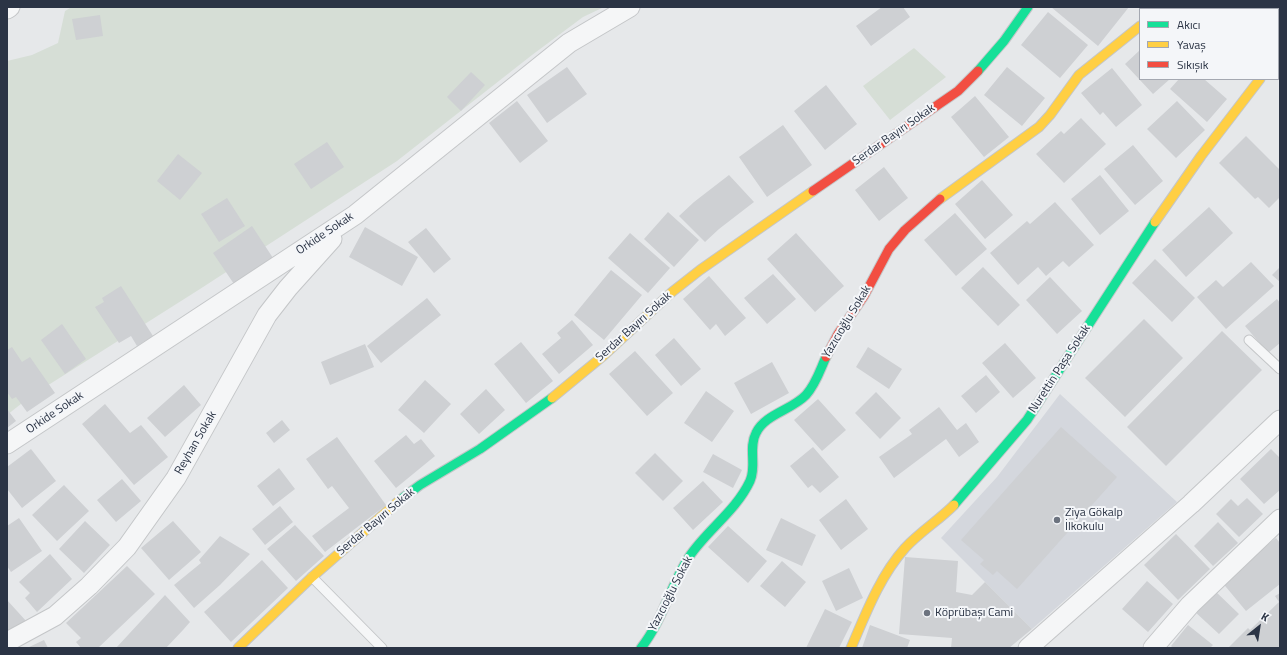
<!DOCTYPE html>
<meta charset="utf-8">
<style>
body{margin:0}
#map{position:relative;width:1287px;height:655px;overflow:hidden;background:#e6e8ea;font-family:"Titillium Web",sans-serif}
canvas{display:block}
.frame{position:absolute;inset:0;border:8px solid #2b3445;pointer-events:none}
.legend{position:absolute;left:1139px;top:8px;width:140px;height:72px;box-sizing:border-box;background:#f4f6f9;border:1px solid #a4a8b1;margin:0;padding:5px 7px;list-style:none;font-size:12px;color:#2b3445}
.legend li{display:flex;align-items:center;gap:8px;height:20px}
.legend b{width:20px;border:1px solid #a4a8b1}
.north{position:absolute;left:1239px;top:607px;width:40px;height:40px;-webkit-text-stroke:3px #f4f6f9;paint-order:stroke;rotate:30deg;font-size:11px;font-weight:700;line-height:16px;text-align:center;color:#2b3445}
.north::after{content:'';display:block;margin:auto;width:14px;height:18px;background:#2b3445;clip-path:polygon(50% 0,100% 100%,50% 72%,0 100%)}
</style>
<div id="map">
<canvas width="1287" height="655"></canvas>
<div class="frame"></div>
<ul class="legend">
<li><b style="height:5px;background:#16e098"></b>Akıcı</li>
<li><b style="height:5px;background:#ffcf43"></b>Yavaş</li>
<li><b style="height:5px;background:#f24e42"></b>Sıkışık</li>
</ul>
<div class="north">K</div>
</div>
<script>
const g = document.querySelector('canvas').getContext('2d');
g.lineJoin = 'round';
function fillPath(path, color) { g.fillStyle = color; g.fill(path, 'evenodd'); }
function trace(path, color, width, dash) { g.strokeStyle = color; g.lineWidth = width; g.lineCap = dash ? 'butt' : 'round'; g.setLineDash(dash || []); g.stroke(path); }
function write(font, color, halo, rows, align = 'center') {
  g.font = font + ' "Titillium Web",sans-serif'; g.lineWidth = 4; g.setLineDash([]); g.textBaseline = 'middle'; g.strokeStyle = halo; g.fillStyle = color; for (const [text, x, y, turn = 0] of rows) {
    g.save(); g.translate(x, y); g.rotate((+turn || 0) * Math.PI / 180); g.textAlign = isNaN(turn) ? turn : align; if (halo) g.strokeText(text, 0, 0); g.fillText(text, 0, 0); g.restore();
  }
}
fillPath(new Path2D(`
 M1060 394 1177 502 1032 629 941 538 997 477Z`), '#d4d7dd');
fillPath(new Path2D(`
 M72 7H604L583 17 532 55 397 161 200 289 31 396 7 415V61L32 55 58 43 65 11Z
 M914 48 946 77 890 120 863 86Z`), '#d6ded6');
fillPath(new Path2D(`
 M882 7H903L910 17 871 46 856 26Z
 M1051 7H1129L1098 46Z
 M1048 12 1088 45 1060 78 1021 45Z
 M100 15 103 36 76 40 72 19Z
 M1140 50V79H1170L1153 94 1125 64Z
 M567 67 587 94 547 123 527 95Z
 M1007 67 1045 98 1022 126 984 95Z
 M1112 68 1142 105 1116 127 1103 112 1100 115 1081 93Z
 M471 72 485 85 461 111 447 97Z
 M1179 79H1204L1227 99 1207 122 1170 89Z
 M826 85 857 124 825 150 794 111Z
 M975 96 1009 137 984 157 951 117Z
 M517 101 548 141 520 163 489 123Z
 M1177 101 1205 130 1176 158 1147 129Z
 M1081 118 1106 144 1064 183 1036 154 1061 131 1064 134Z
 M783 125 812 165 767 197 739 157Z
 M1246 136 1280 170V197L1269 208 1258 197 1255 199 1219 163Z
 M327 142 344 167 311 189 294 164Z
 M1133 145 1163 181 1135 205 1104 169Z
 M178 154 202 173 180 200 157 181Z
 M884 167 908 198 879 221 855 190Z
 M729 175 754 202 719 229 705 242 679 216 694 202Z
 M1100 175 1129 211 1100 235 1071 199Z
 M982 180 1013 215 985 239 955 204Z
 M227 198 245 226 219 242 201 214Z
 M1055 202 1094 245 1069 267 1063 261 1046 276 1038 267 1018 285 990 253 1027 221 1030 224Z
 M1209 207 1233 233 1186 277 1162 250Z
 M668 212 699 240 674 267 644 239Z
 M955 213 987 249 956 276 924 240Z
 M252 226 273 258 234 284 213 253Z
 M365 227 418 257 402 286 349 257Z
 M426 228 451 259 434 273 408 242Z
 M630 233 670 268 648 293 608 258Z
 M796 233 844 286 815 312 767 259Z
 M1155 259 1195 298 1172 322 1132 283Z
 M1251 262 1274 286 1226 329 1197 297 1216 280 1223 287Z
 M983 267 1020 305 998 326 961 288Z
 M1280 267V282L1272 275Z
 M611 270 642 295 604 340 574 315Z
 M773 274 796 299 767 324 744 298Z
 M709 276 746 318 725 336 716 324 710 330 683 299Z
 M1050 277 1082 311 1057 334 1026 300Z
 M121 286 153 336 137 346 131 336 119 343 95 307 104 302 102 298Z
 M427 298 441 315 381 363 367 346Z
 M1277 299 1280 303V343L1268 353 1245 326Z
 M1144 319 1183 358 1125 417 1085 378Z
 M572 320 593 345 559 374 542 354 561 338 557 333Z
 M62 324 86 359 65 374 41 340Z
 M1222 331 1262 370 1166 466 1127 427Z
 M674 338 701 369 681 386 655 355Z
 M521 342 553 381 526 403 494 364Z
 M1005 343 1036 378 1013 398 982 363Z
 M365 344 374 367 330 385 321 362Z
 M12 347 22 362 30 357 55 393 27 412 16 397 12 399 7 392V350Z
 M868 347 902 369 889 389 856 367Z
 M635 351 673 393 647 416 609 374Z
 M772 362 789 393 751 414 734 383Z
 M986 375 1000 392 976 413 961 396Z
 M425 380 451 404 424 433 398 410Z
 M184 385 201 405 165 437 147 418Z
 M486 389 505 410 479 434 460 414Z
 M706 391 734 411 712 442 684 423Z
 M876 392 901 418 880 439 855 413Z
 M818 399 846 430 822 451 794 420Z
 M105 404 130 433 141 425 168 457 134 485 82 424Z
 M939 407 957 430 966 423 979 442 959 457 946 439 894 478 879 457 912 434 909 430Z
 M7 409 16 421 7 428Z
 M282 420 290 430 274 443 266 433Z
 M1061 427 1117 477 1017 589 997 571 993 575 980 564 984 560 961 540Z
 M406 435 414 444 421 439 435 456 396 488 374 461Z
 M337 437 386 505 325 552 312 536 349 508 332 486 328 489 306 459Z
 M813 447 839 477 820 493 812 485 808 488 790 466Z
 M31 449 56 481 22 508 7 489V467Z
 M1271 449 1280 458V490L1264 504 1240 479Z
 M655 453 683 481 663 501 635 473Z
 M713 454 742 470 733 488 703 472Z
 M279 468 295 489 273 506 257 486Z
 M122 479 141 501 116 522 97 500Z
 M703 481 723 502 693 530 673 508Z
 M64 485 89 511 57 541 32 515Z
 M1247 498 1263 514 1239 537 1216 514 1231 499 1238 506Z
 M846 499 868 529 841 550 819 520Z
 M280 506 293 522 265 545 252 529Z
 M19 518 42 551 11 572 7 566V526Z
 M781 518 816 535 802 566 766 550Z
 M85 521 110 545 84 573 59 549Z
 M173 521 201 552 169 580 141 548Z
 M1218 522 1238 543 1213 566 1194 546Z
 M295 525 324 556 296 581 267 549Z
 M728 526 767 561 748 583 708 547Z
 M1176 534 1210 569 1178 600 1144 565Z
 M220 536 250 554 220 585 194 608 174 585 201 563 199 560Z
 M1276 538 1280 543V584L1246 611 1221 581Z
 M50 554 72 579 37 612 25 598 30 593 19 582Z
 M905 557 958 561 956 592 972 595 985 582 1032 629 1009 648H951L952 638 899 634Z
 M262 560 288 588 231 642 204 612Z
 M782 561 806 582 785 607 760 586Z
 M127 566 155 594 98 648H81L76 642 81 638 66 623Z
 M849 568 863 598 836 611 822 581Z
 M1147 581 1173 604 1148 632 1122 609Z
 M1214 590 1239 614 1219 634 1194 611Z
 M1280 593V648H1228L1248 628 1250 630 1279 602 1275 596Z
 M165 595 190 622 183 630 166 648H116Z
 M7 600 27 622 7 632Z
 M825 609 852 622 839 648H806Z
 M870 625 910 640 907 648H862Z
 M1188 625 1213 645 1210 648H1173L1171 646Z
 M44 640 48 648H27Z`), '#ced0d3');
const lane = new Path2D(`
 M1249 340 1280 369
 M312 577 382 648`);
const street = new Path2D(`
 M7 9 10 7
 M1155 9 1156 7
 M7 444 355 215 569 43 630 7
 M7 642 55 616 89 586 127 547 176 478 267 315 288 288 332 239
 M1028 648 1191 504 1280 420
 M1153 648 1190 605 1280 519`);
const fast = new Path2D(`
 M978 71 1004 41 1028 7
 M400 500 420 485 480 449 552 398
 M954 505 1027 420 1155 222
 M641 648C663 620 670 586 689 557 707 530 736 511 750 481 757 466 748 448 756 433 765 414 792 410 806 395 816 384 820 370 826 357`);
const slow = new Path2D(`
 M940 199 1039 127 1050 115 1079 75 1140 26
 M1155 222 1201 156 1260 79
 M552 398 603 356 672 292 700 270 813 191
 M238 648 312 577 400 500
 M851 648C866 613 880 576 905 548 920 532 939 520 954 505`);
const jam = new Path2D(`
 M1278 45 1280 41
 M813 191 958 91 978 71
 M826 357 838 334 864 296 889 249 905 230 940 199`);
trace(lane, '#c4c6c8', 11);
trace(street, '#c4c6c8', 21);
trace(fast, '#c4c6c8', 11);
trace(slow, '#c4c6c8', 11);
trace(jam, '#c4c6c8', 11);
trace(lane, '#f5f6f7', 9);
trace(street, '#f5f6f7', 19);
trace(fast, '#16e098', 9);
trace(slow, '#ffcf43', 9);
trace(jam, '#f24e42', 9);
for (const [x, y, r, color] of [
 [1057,520,4,"#6c737f"],
 [927,613,4,"#6c737f"]
]) { const dot = new Path2D(); dot.arc(x, y, r, 0, 2 * Math.PI); g.fillStyle = color; g.fill(dot); trace(dot, '#f4f6f9', 1.5); }
write('12px', '#2b3445', '#f4f6f9', [
 ["Serdar Bayırı Sokak",894,135,-35],
 ["Orkide Sokak",325,234,-34],
 ["Yazıcıoğlu Sokak",847,322,-59],
 ["Serdar Bayırı Sokak",634,327,-42],
 ["Nurettin Paşa Sokak",1060,369,-57],
 ["Orkide Sokak",55,413,-34],
 ["Reyhan Sokak",196,443,-60],
 ["Serdar Bayırı Sokak",376,522,-40],
 ["Yazıcıoğlu Sokak",671,594,-63]
]);
write('12px', '#2b3445', '#f4f6f9', [
 ["Ziya Gökalp",1065,513],
 ["İlkokulu",1065,527],
 ["Köprübaşı Cami",935,613]
], 'left');
</script>
